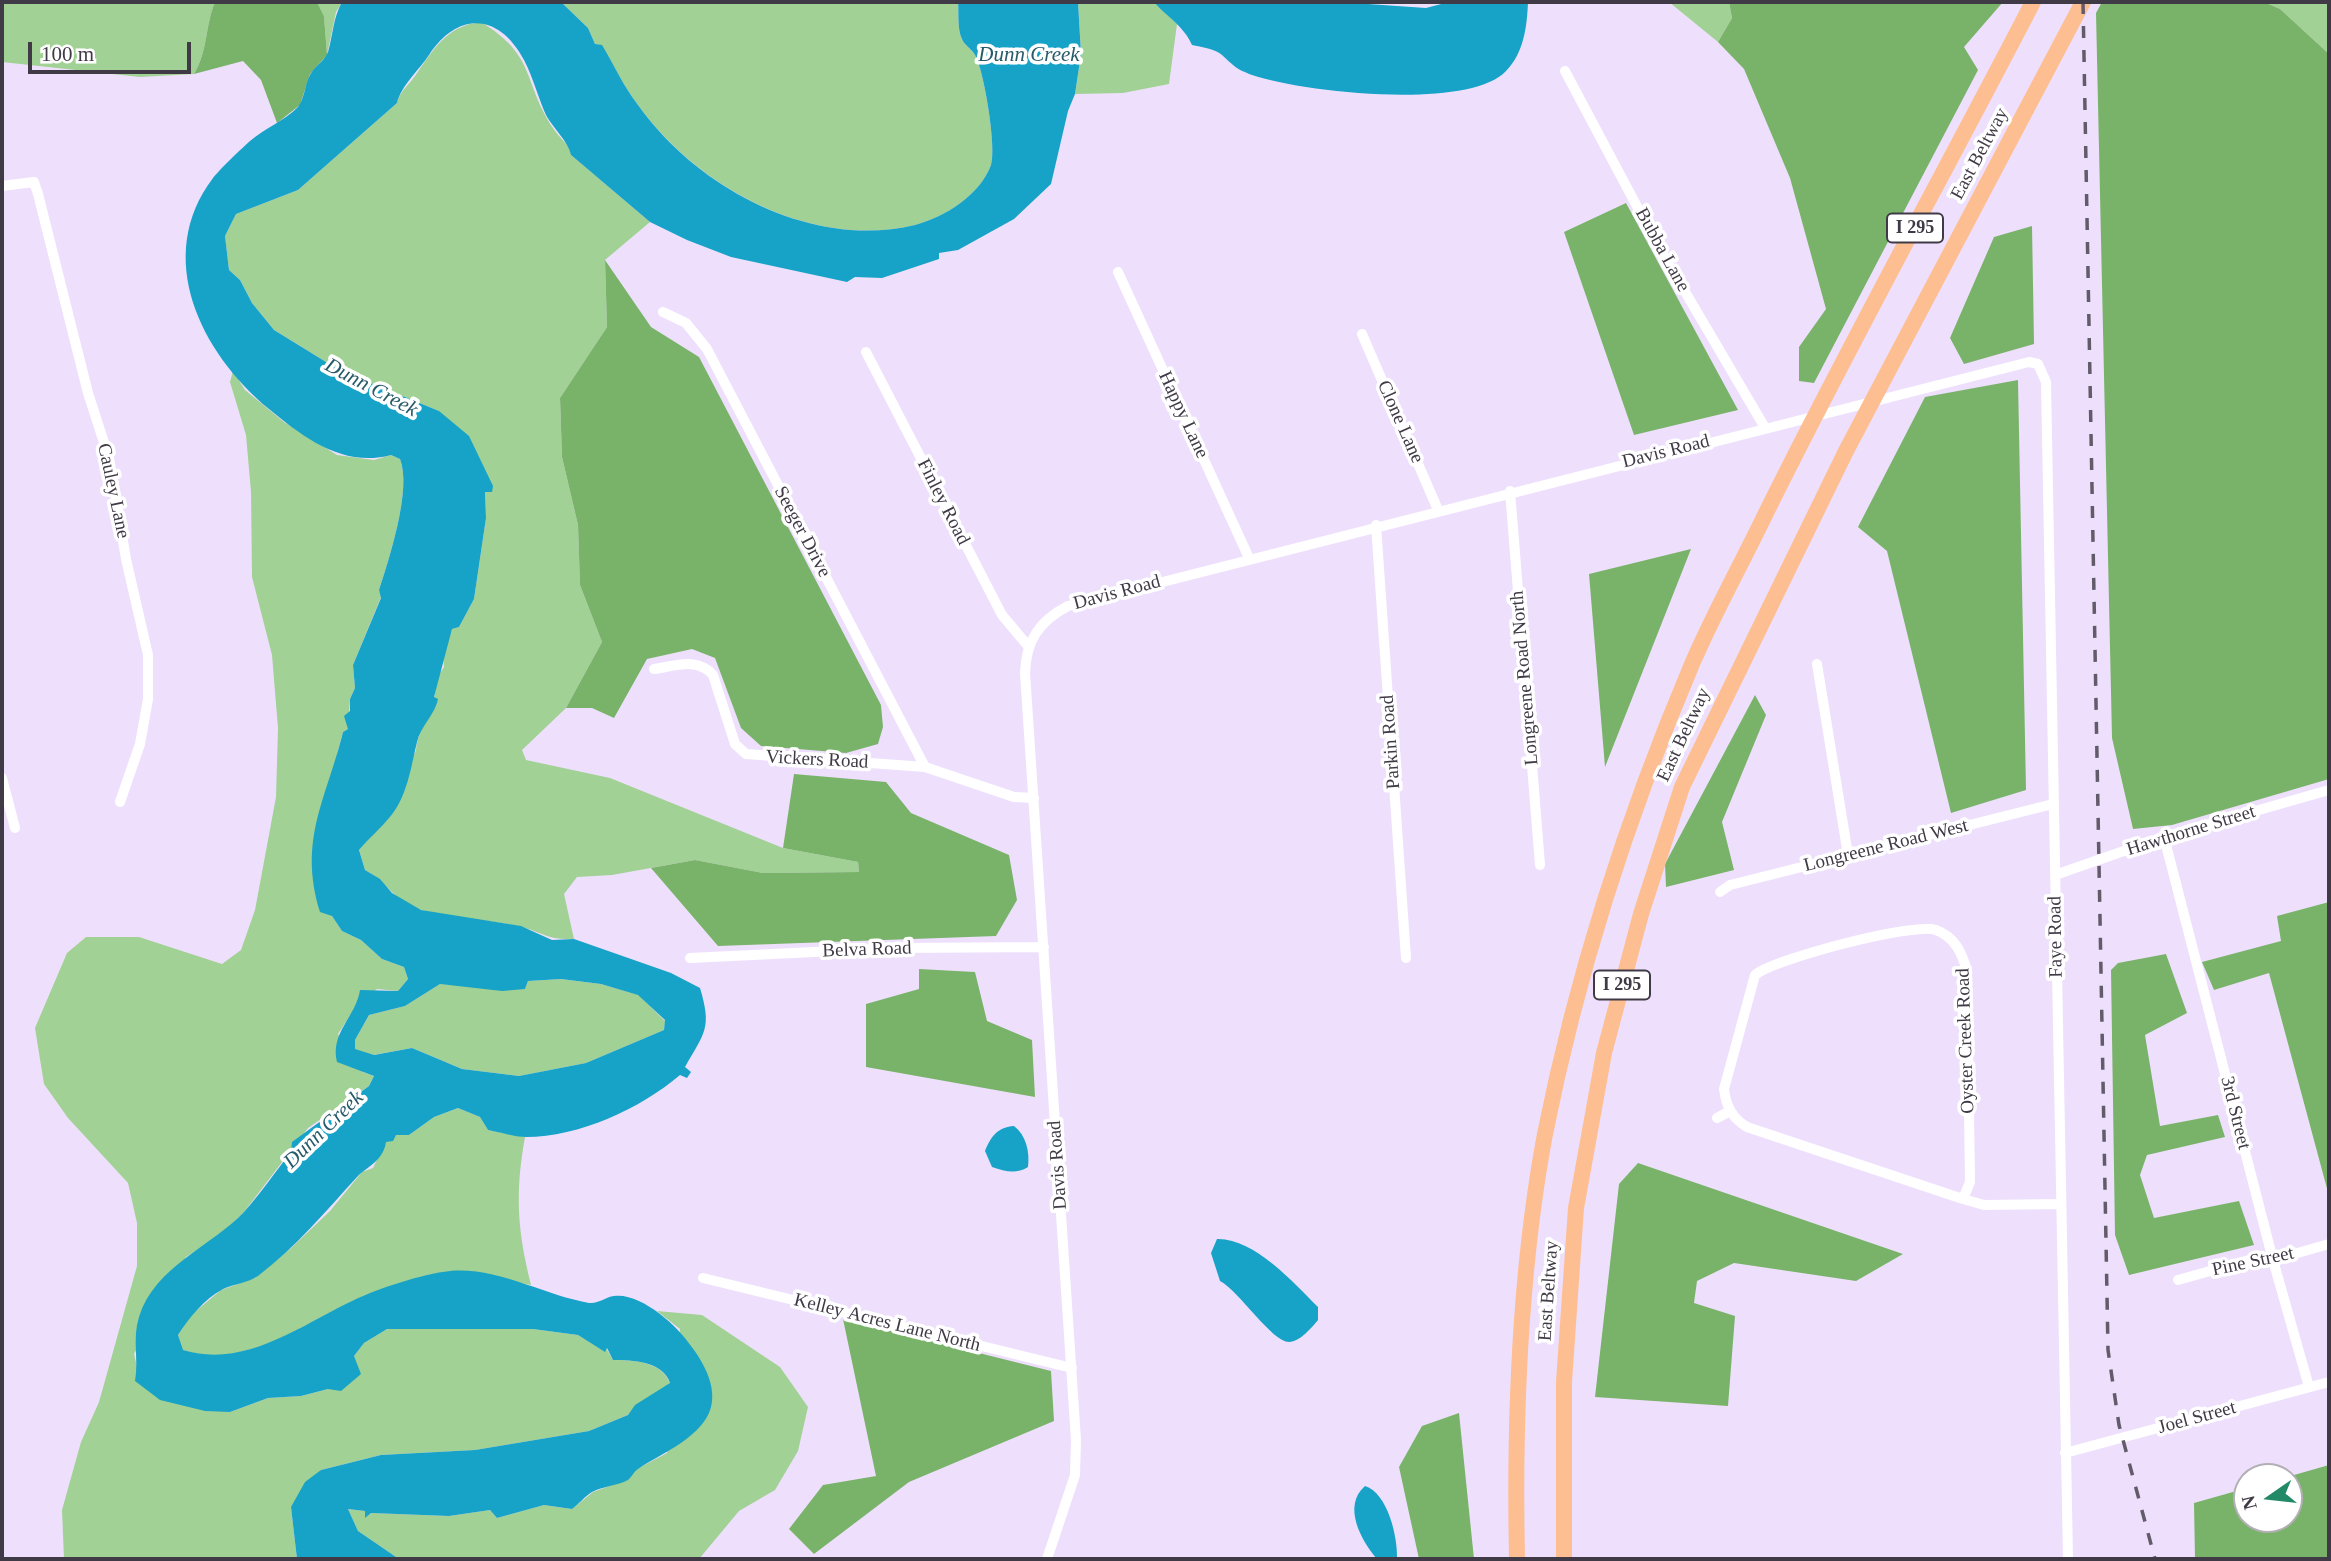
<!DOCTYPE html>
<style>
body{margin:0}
#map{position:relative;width:2331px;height:1561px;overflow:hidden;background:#eee0fd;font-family:"Times New Roman",serif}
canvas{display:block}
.frame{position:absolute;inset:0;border:4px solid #403a46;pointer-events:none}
.north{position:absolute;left:2233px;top:1463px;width:70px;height:70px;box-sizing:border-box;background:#fff;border:2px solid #b3b0b5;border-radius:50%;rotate:256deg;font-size:19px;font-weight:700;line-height:28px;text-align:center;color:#403a46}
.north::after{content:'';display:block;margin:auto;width:24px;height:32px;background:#228a66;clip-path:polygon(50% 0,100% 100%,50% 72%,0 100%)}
.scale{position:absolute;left:28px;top:42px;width:163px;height:32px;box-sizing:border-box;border:4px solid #403a46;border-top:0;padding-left:9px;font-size:21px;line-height:24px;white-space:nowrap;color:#403a46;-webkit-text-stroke:5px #fff;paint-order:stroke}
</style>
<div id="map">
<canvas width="2331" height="1561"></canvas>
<div class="frame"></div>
<div class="north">N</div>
<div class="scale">100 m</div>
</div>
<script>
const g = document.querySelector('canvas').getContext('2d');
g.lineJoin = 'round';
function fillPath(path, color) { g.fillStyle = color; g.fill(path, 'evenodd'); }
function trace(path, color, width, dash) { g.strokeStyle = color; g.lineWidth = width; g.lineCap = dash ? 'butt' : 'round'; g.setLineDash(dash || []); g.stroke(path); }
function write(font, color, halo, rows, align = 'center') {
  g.font = font + ' "Times New Roman",serif'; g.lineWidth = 7; g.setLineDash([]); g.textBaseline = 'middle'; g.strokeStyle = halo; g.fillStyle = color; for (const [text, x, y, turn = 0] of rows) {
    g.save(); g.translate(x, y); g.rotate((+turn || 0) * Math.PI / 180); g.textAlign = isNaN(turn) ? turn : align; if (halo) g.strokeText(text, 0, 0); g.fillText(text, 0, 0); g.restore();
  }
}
fillPath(new Path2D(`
 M2 2H215C205 26 208 51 194 74L140 77 2 62Z
 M317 2H342L336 12 327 55 324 16Z
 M561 2H958C959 12 957 29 962 39 964 45 972 49 975 55 984 70 997 149 991 165 980 195 945 217 915 225 812 250 698 188 638 105 624 87 614 65 602 46L595 44 588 28Z
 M1078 2H1154L1177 24 1169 84 1123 93 1075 94 1081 54Z
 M1669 2H1729L1732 18 1718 42Z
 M2264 2H2329V54L2280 9Z
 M481 22C537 56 522 81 553 128 559 138 569 143 571 155L650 222 605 260 607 327 560 398 562 457 578 525 580 585 602 642 566 708 522 750 526 760 610 778 783 848 858 862 859 872 763 873 695 860 612 875 577 877 564 894 574 939C544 940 542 931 517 926 486 919 451 919 421 910 397 903 385 881 365 870L359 850 381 824 388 819 416 750C417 735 427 716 437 704L434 698 438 676 444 667 443 655 452 629 459 627 474 599 486 518 485 491 439 411 339 370 274 330 252 303 240 280 229 270 225 236 236 214 298 190 397 103C400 91 408 86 415 76 434 49 446 26 481 22Z
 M233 371 245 390 284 422 337 455 374 460 391 455 400 459C412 489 389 559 379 590L381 597 353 665 355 688 350 699 348 729 343 732 337 754 332 916 342 931 361 940 382 959 404 967 408 979 398 991 377 989 358 1003 338 1034 363 1072 374 1076 369 1086 308 1128 244 1212 220 1236 186 1257 134 1354 137 1367 230 1412 268 1398 301 1396 328 1389 354 1362V1356L364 1343 387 1329H533L578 1335 604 1351 606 1348 613 1360C632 1360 663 1361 670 1384L636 1405 628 1415 589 1431 475 1450 381 1455 321 1470 291 1507 297 1559H64L62 1510 81 1442 99 1402 137 1266V1223L128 1183 68 1118 44 1084 35 1028 67 953 86 937H139L222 964 241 950 255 910 276 797 278 728 272 655 252 577 251 492 246 435 230 382Z
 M561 979 601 984 639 995 665 1021 664 1030 586 1063 519 1076 462 1069 412 1048 373 1055 355 1050V1040L369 1015 405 1006 440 984 525 989 528 981Z
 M458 1108 480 1117 488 1130 525 1137C515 1192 517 1230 531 1285L453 1271 427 1275 352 1301 273 1343 225 1356 201 1355 182 1350 178 1335 191 1315 221 1290 255 1278 290 1249 330 1211 362 1172 373 1168 386 1141 396 1135H409L434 1117Z
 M657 1311 702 1315 780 1367 808 1407 798 1451 775 1490 739 1511 699 1559H399L358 1531 348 1509 365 1511V1517L371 1513 449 1516 490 1510 497 1518 544 1505 572 1509 593 1492 629 1479 635 1470 667 1453 680 1329Z`), '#a1d194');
fillPath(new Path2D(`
 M215 2H317L324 16 327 55 310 74 300 105 277 123 261 80 243 61 194 74C208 51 205 26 215 2Z
 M1729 2H2003L1964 47 1978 70 1814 383 1799 381V347L1826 309 1790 178 1744 69 1718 42 1732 18Z
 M2102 2H2264L2280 9 2329 54V779L2172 825 2133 829 2112 738 2096 13Z
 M1626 203 1738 410 1634 435 1564 232Z
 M2032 226 2034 344 1964 364 1950 338 1994 237Z
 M605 260 651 327 699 357 881 705 883 727 878 744 846 753 761 746 741 728 715 658 692 649 647 659 614 718 592 708H566L602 642 580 585 578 525 562 457 560 398 607 327Z
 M2018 380 2026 790 1951 813 1887 551 1858 527 1925 397Z
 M1691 549 1605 767 1589 574Z
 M1755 695 1766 715 1722 822 1734 870 1666 887 1665 864Z
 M794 774 886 782 911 813 1009 855 1017 900 996 936 718 946 651 868 695 860 763 873 859 872 858 862 783 848Z
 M2329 902V1196L2269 973 2214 990 2202 962 2281 941 2277 916Z
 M2166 954 2187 1013 2145 1035 2160 1126 2218 1115 2225 1137 2147 1155 2140 1175 2154 1218 2239 1201 2254 1245 2129 1275 2115 1235 2111 970 2118 963Z
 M919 969 975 972 987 1021 1032 1040 1035 1097 866 1067V1004L919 989Z
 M1638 1163 1903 1254 1856 1281 1734 1263 1697 1281 1694 1303 1735 1316 1728 1406 1595 1397 1619 1184Z
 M843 1319 1051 1371 1054 1421 909 1482 814 1554 789 1529 823 1485 876 1476Z
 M1459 1413 1474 1559H1419L1399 1467 1422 1426Z
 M2329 1465V1559H2195L2194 1503 2247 1488V1519H2289L2287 1477Z`), '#79b369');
fillPath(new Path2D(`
 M342 2H561L588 28 595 44 602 45C614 65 624 87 638 105 697 188 812 250 915 225 945 217 980 195 991 165 997 149 984 70 975 55 972 49 964 45 962 39 957 29 959 12 958 2H1078L1081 54 1075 94 1068 111 1051 184 1014 219 958 250 939 253V259L882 278 855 277 847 282 731 257 687 240 650 222 571 155C568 141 553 128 546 115 538 97 533 77 524 60 499 13 458 11 429 55 419 70 401 86 397 103L298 190 236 214 225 236 229 270 240 280 252 303 274 330 339 370 439 411 469 436 493 486 492 492H485L486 518 474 599 459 627 452 629 434 697 438 699C436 713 420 727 417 742 411 767 407 798 389 818 380 829 369 838 359 850L365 870 380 879 392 893 421 910 521 926 552 940 574 939 671 973 700 988C712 1028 705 1032 685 1067L691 1072 687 1078 680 1075C640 1109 579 1137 526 1137 514 1137 500 1132 488 1130L480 1117 458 1108 434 1117 409 1135H396L393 1141 386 1142C383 1161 369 1165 357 1177 325 1212 296 1247 258 1276 248 1283 234 1284 223 1289 204 1299 189 1318 178 1335L183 1350C245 1369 301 1325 354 1300 380 1288 422 1274 450 1271 498 1267 543 1295 589 1303 599 1304 605 1297 614 1296 640 1292 678 1326 691 1346 707 1367 723 1398 703 1423 685 1445 662 1453 638 1469 634 1471 632 1477 628 1480 617 1486 603 1486 592 1492 585 1496 579 1504 572 1509L544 1505 497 1518 490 1510 449 1516 371 1513 365 1518V1511L348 1509 358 1531 399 1559H297L291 1507 305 1482 321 1470 381 1455 475 1450 589 1431 628 1415 635 1405 670 1383C663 1361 632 1360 613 1360L607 1348 605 1352 578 1335 533 1329H387L364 1343 354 1356 361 1374 341 1391 328 1389 301 1396 268 1398 230 1412 205 1411 160 1400 135 1381C139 1360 132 1339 139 1317 154 1267 212 1246 244 1212 261 1193 276 1171 291 1152L292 1142 369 1086 374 1076 337 1062C330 1032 356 1017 360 990L398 991 408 979 404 967 382 959 361 940 342 931 332 916 320 912C298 839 326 801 343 732L348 729 344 716 350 711V699L355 688 353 665 381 598 379 590C389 559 412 489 400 459L391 455C344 468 304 438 269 409 201 353 153 257 213 178 221 168 240 150 250 141 265 128 284 121 298 107 304 99 305 86 309 77 313 67 324 62 328 52 333 35 333 18 342 2ZM561 979 601 984 638 995 665 1020 664 1030 586 1063 519 1076 462 1069 412 1048 374 1055 355 1049V1040L369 1015 405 1006 440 984 502 991 525 989 528 981Z
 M1154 2H1339L1426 8 1449 2H1528C1527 26 1524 53 1506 71 1469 111 1301 92 1252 75 1236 69 1234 66 1222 55 1216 49 1201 47 1192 45 1184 26 1167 17 1154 2Z
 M1014 1126C1026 1135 1030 1152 1028 1167 1015 1175 1005 1171 992 1167L985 1151C991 1136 998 1127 1014 1126Z
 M1217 1239C1254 1238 1293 1282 1318 1307V1320C1312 1327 1300 1342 1289 1342 1272 1342 1239 1291 1220 1281L1211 1253Z
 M1365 1486C1388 1493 1398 1538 1397 1559H1377C1361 1540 1342 1506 1365 1486Z`), '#17a2c7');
trace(new Path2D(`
 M1565 71 1657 244 1764 426
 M2 186 34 182 38 194 88 393 109 458 126 559 148 655V699L140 744 120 802
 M1118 272 1249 558
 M663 312 686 323 707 349 925 767
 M1362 334 1438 510
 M866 352 1002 615 1028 646
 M1510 491 1540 865
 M1376 525 1406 958
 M1817 664 1848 855
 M654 669C675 666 698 657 713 675L735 744 746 754 925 767 1014 797 1034 798
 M2 778 15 828
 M2164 837 2273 1260 2309 1387
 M2055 875 2164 837 2329 790
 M1720 892 1730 885 2053 804
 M690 958 897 948 1044 947
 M1717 1118 1730 1111
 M1963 1199 1970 1182 1967 971C1962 953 1955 937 1936 930 1914 922 1774 959 1755 975L1724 1089C1726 1106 1732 1118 1747 1127L1963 1199 1984 1205 2061 1204
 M703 1278 1072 1368
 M2178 1280 2260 1257 2273 1260 2329 1244
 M2065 1453 2329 1382
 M1047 1559 1075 1475 1076 1440 1025 673C1026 641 1039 621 1068 606L2029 362 2038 364 2046 382 2068 1559`), '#fff', 10);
trace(new Path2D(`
 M1517 1559C1514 1418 1519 1273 1545 1134 1577 973 1628 815 1692 664 1714 613 1742 563 1766 513 1851 341 1945 172 2033 2
 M1564 1559V1382L1576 1208 1604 1053 1641 914 1682 787 1846 451 2083 2`), '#fdbf92', 16);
trace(new Path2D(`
 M2083 2 2108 1350 2119 1425 2155 1559`), '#625b6a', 3.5, [12, 12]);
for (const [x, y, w] of [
 [1915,228,56],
 [1622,985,56]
]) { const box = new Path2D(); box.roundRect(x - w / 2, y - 14.5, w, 29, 5); g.fillStyle = '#fff'; g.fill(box); trace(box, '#403a46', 2); }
write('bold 18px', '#403a46', null, [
 ["I 295",1915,228],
 ["I 295",1622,985]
]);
write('19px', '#403a46', '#fff', [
 ["East Beltway",1980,154,-62],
 ["Bubba Lane",1662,250,61],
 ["Happy Lane",1183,415,65],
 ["Clone Lane",1400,422,66],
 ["Davis Road",1666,452,-14],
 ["Cauley Lane",113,491,78],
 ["Finley Road",943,502,63],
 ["Seeger Drive",802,532,62],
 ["Davis Road",1117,593,-15],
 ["Longreene Road North",1525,678,-95],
 ["East Beltway",1684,735,-65],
 ["Parkin Road",1391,742,-94],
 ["Vickers Road",817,760,3],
 ["Hawthorne Street",2191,831,-17],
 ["Longreene Road West",1886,846,-14],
 ["Faye Road",2056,937,-91],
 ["Belva Road",867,950,-2],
 ["Oyster Creek Road",1966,1041,-92],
 ["3rd Street",2235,1113,76],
 ["Davis Road",1058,1165,-94],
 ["Pine Street",2253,1262,-12],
 ["East Beltway",1549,1291,-86],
 ["Kelley Acres Lane North",887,1323,14],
 ["Joel Street",2197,1418,-15]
]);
write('italic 21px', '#285a6a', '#fff', [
 ["Dunn Creek",1029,55],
 ["Dunn Creek",371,388,28],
 ["Dunn Creek",324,1130,-44]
]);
</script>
